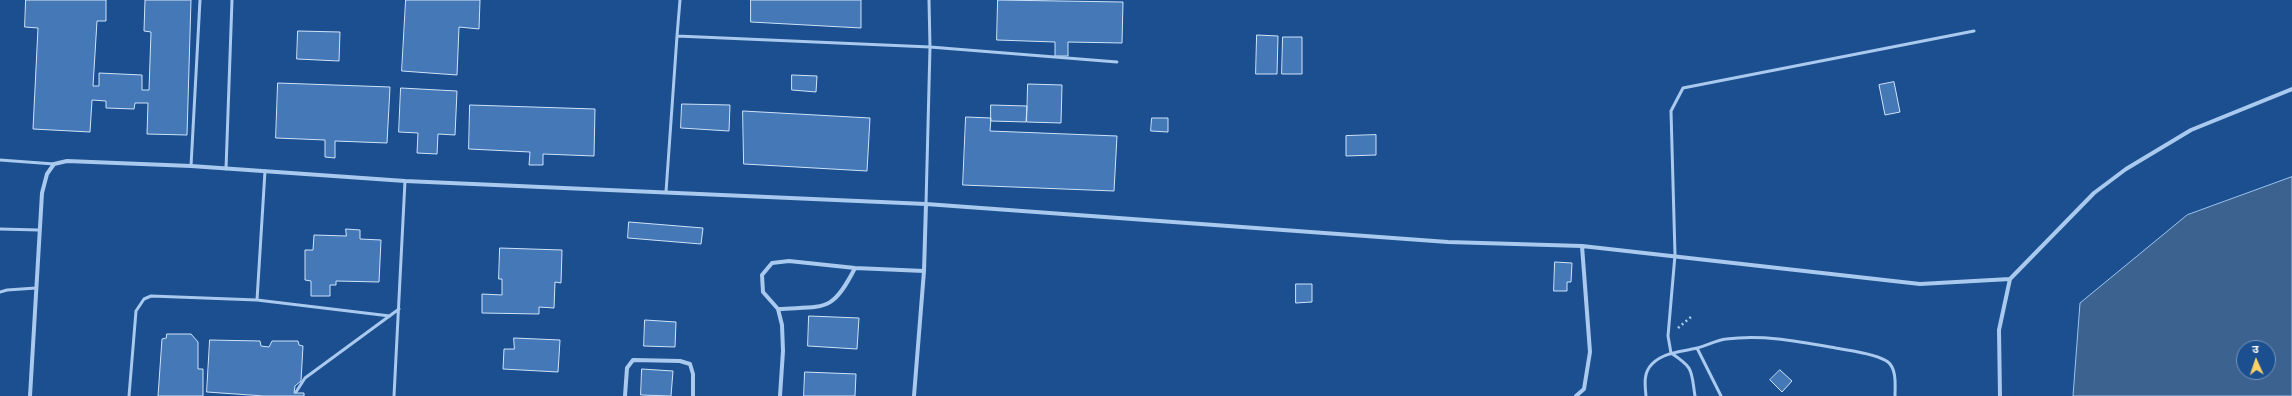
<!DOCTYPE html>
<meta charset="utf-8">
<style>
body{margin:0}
#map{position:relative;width:2292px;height:396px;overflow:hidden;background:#1b4f8f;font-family:Commissioner,"Noto Sans Devanagari",sans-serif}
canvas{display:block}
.north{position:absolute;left:2236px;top:340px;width:40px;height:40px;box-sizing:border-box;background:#1b4f8f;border:1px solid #7695bc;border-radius:50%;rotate:357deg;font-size:11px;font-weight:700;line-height:16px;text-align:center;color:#fff}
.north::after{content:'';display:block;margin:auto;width:14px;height:18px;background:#ffd166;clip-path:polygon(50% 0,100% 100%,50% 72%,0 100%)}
</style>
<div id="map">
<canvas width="2292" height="396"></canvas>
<div class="north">उ</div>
</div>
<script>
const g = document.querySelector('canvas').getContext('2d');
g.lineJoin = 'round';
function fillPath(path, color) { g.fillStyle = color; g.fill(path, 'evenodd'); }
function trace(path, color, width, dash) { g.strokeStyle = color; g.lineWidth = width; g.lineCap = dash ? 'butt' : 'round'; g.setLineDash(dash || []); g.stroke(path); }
const water = new Path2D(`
 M2292 177V396H2073L2080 303 2187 215ZM2244 348H2268V372H2244Z`);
fillPath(water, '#3c6290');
trace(water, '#9cc4f0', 1);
const building = new Path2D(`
 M26 0H106V21H97L93 86H99V73L142 75V90H149L151 32 144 31 145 0H191L187 135 147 134 148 103H135L134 109 106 108V101L92 100 90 132 33 129 38 28 25 27Z
 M406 0H480L479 29 459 27 457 75 402 71Z
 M751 0H861V28L751 22Z
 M998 0 1123 2 1122 43 1068 42V56H1055V42L997 40Z
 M298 31 340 32 339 61 297 59Z
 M1257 35 1278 36 1277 74H1256Z
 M1283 37H1302V74H1282Z
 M792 75 817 76 816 92 792 90Z
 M1894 82 1900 112 1885 115 1879 85Z
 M278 83 390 87 387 143 335 141V158L325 157V140L276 138Z
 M1028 84 1062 85 1061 123 1027 122Z
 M401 88 457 91 455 135 438 134 437 154 417 153 418 133 399 132Z
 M682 104 730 105 729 131 681 128Z
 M470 105 595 109 594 156 543 154V165H529L530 152 469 149Z
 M991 105 1027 106 1026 122 991 121Z
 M743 111 870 118 867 171 744 164Z
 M966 117 991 118 990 131 1117 136 1114 191 963 185Z
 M1152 118H1168V132L1151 131Z
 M1376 135V155L1346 156V136Z
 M629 222 703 228 701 244 628 238Z
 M346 229 360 230V239L381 240 379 282 336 281V285H330V296H311V281L305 280V250H313L314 235 346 236Z
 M500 248 562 250 561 283 555 282 554 308 539 307V314L482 313V294L502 295V279H499Z
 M1555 262 1572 263 1571 282H1567V291H1554Z
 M1296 284H1312V302L1296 303Z
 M809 316 859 318 857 349 808 346Z
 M645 320 676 322 675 347 644 346Z
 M167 334H191L198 342V369H203V396H158L162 339 166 338Z
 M514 338 560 340 558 372 503 369 504 349H514Z
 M210 340 260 341 261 346 269 347 272 341H298L299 345 303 346 301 381 295 386 294 393H304V396H264L207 392Z
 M642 369 673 371 671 396 641 395Z
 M1780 370 1792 381 1782 392 1770 380Z
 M805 372 856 374 855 396H804Z`);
fillPath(building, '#4478b7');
trace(building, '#cfe3fa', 1);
trace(new Path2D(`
 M1678 328 1692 316`), '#a9c9ee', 2.5, [2, 3]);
trace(new Path2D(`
 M677 36 680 0
 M0 160 54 164
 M191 166 200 0
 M226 169 232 0
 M666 192 677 36 930 47 929 0
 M926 204 930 47 1117 62
 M0 229 39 230
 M0 292 7 290 36 288
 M257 300 265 171
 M1697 348 1721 396
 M296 392 305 378 399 309
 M129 396 136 311 144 299 151 296 257 300 390 316
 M394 396 405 181
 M1646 396C1645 385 1643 373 1652 364 1664 352 1681 352 1697 348 1707 346 1716 340 1726 339 1765 334 1802 342 1841 349 1853 351 1877 354 1888 362 1897 369 1895 386 1895 396
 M1695 396C1691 370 1694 368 1671 353L1668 336 1675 255 1671 111 1683 88 1974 31`), '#a9c9ee', 3);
trace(new Path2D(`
 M778 309C826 306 832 313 855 268
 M30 396 42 193 47 174 54 164 67 161 191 166 405 181 926 204 1448 242 1582 246 1920 284 2010 279 2094 193 2126 169 2191 130 2292 89
 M625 396 627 368 633 360 680 361 690 364 693 374V396
 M780 396 783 351 782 325 778 309 763 292 762 275 772 263 789 261 855 268 924 271
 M914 396 924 271 926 204
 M1576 396 1584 389 1590 352 1582 246
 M2000 396 1999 330 2010 279`), '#a9c9ee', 4);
</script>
